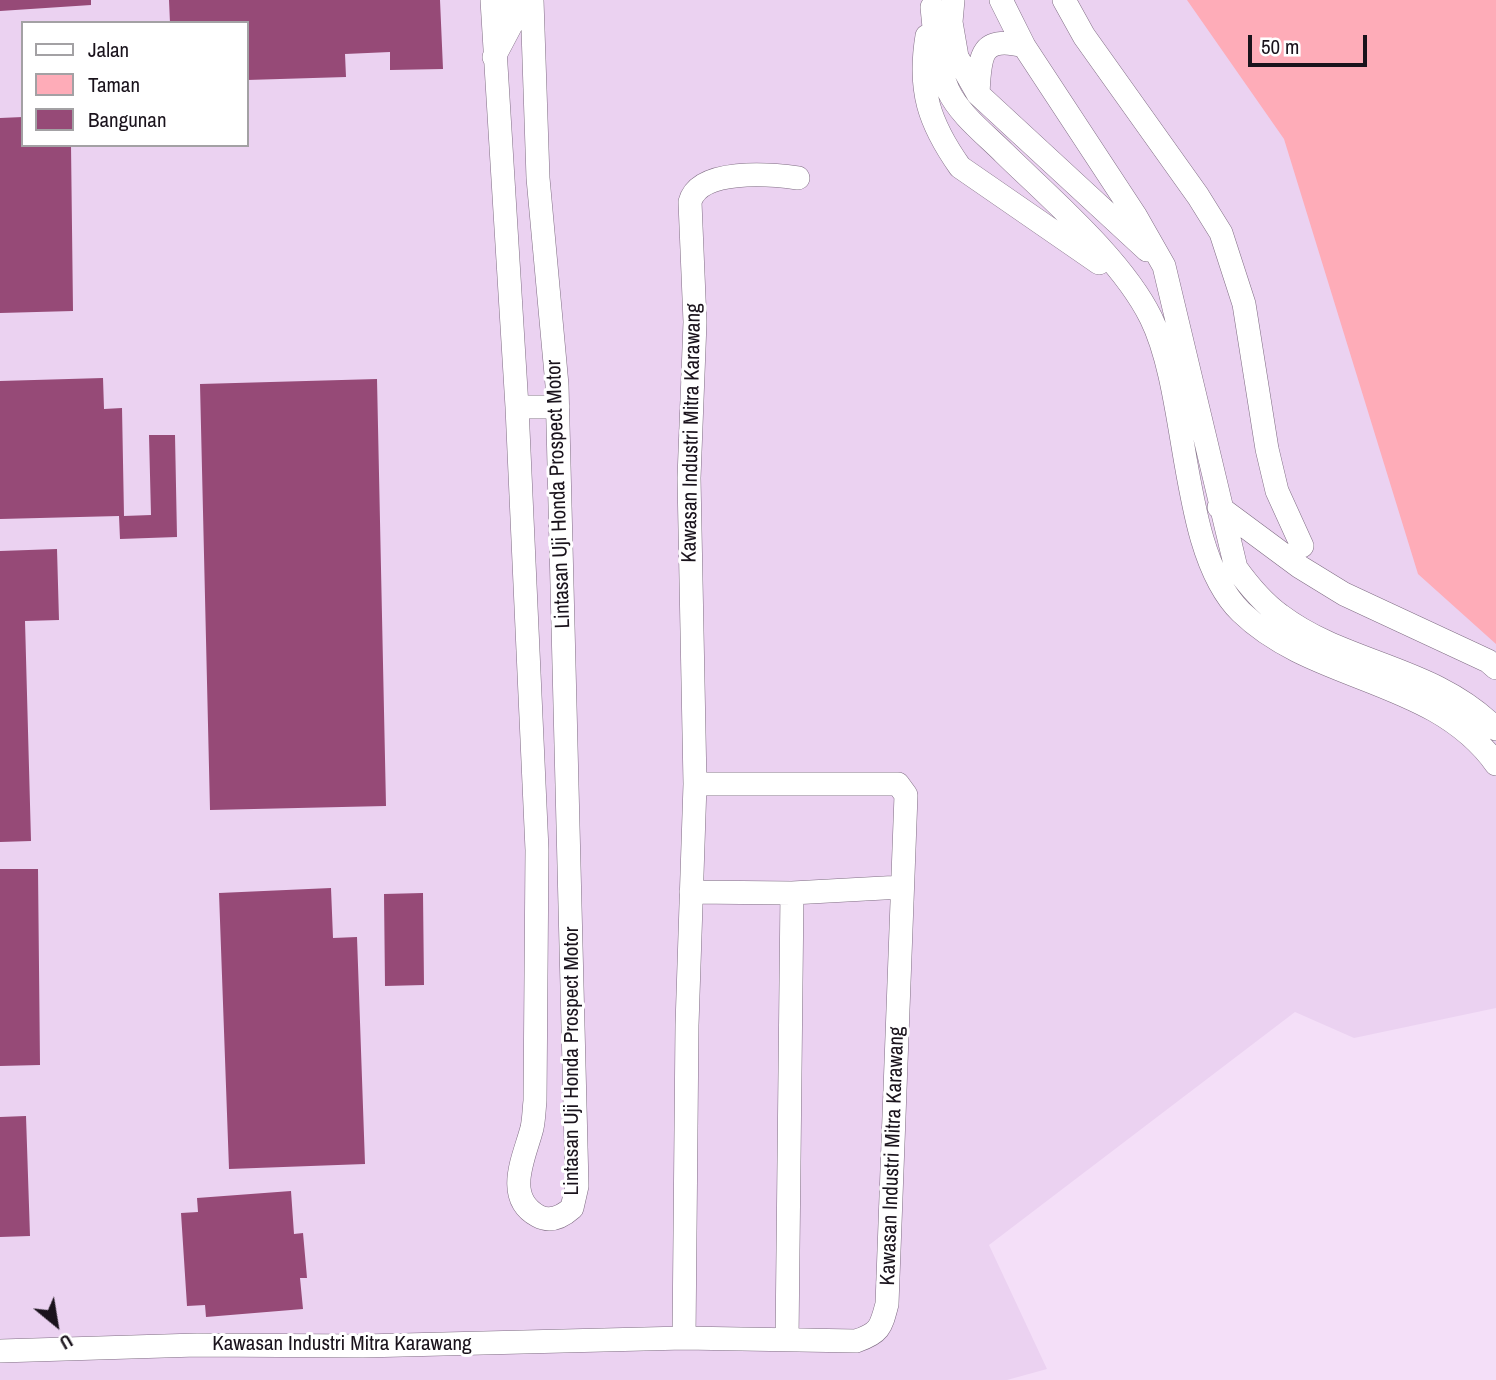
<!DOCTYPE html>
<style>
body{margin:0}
#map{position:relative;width:1496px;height:1380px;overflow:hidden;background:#f4dff8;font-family:"Archivo Narrow",sans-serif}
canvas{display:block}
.legend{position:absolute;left:21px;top:21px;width:228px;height:126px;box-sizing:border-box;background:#fff;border:2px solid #a3a1a4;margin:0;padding:9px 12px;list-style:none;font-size:21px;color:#1a131c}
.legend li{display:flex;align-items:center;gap:14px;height:35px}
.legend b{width:35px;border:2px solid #a3a1a4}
.north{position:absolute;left:21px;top:1289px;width:70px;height:70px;-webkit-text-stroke:5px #fff;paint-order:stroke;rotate:150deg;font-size:19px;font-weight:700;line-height:28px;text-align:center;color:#1a131c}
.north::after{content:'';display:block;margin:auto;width:24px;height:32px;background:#1a131c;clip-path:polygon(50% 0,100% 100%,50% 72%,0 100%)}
.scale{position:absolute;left:1248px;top:35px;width:119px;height:32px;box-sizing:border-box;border:4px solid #1a131c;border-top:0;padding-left:9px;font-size:21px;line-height:24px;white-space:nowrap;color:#1a131c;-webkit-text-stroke:5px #fff;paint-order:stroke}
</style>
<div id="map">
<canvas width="1496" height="1380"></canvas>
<ul class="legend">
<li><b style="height:9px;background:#fff"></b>Jalan</li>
<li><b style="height:19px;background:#feacb8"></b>Taman</li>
<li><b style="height:19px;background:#964a77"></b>Bangunan</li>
</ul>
<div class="north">U</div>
<div class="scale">50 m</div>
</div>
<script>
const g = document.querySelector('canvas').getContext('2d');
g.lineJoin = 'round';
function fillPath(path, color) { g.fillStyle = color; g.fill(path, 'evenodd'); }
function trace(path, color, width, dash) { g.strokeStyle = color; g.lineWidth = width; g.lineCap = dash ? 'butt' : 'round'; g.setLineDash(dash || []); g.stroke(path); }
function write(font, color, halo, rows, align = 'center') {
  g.font = font + ' "Archivo Narrow",sans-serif'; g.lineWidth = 6; g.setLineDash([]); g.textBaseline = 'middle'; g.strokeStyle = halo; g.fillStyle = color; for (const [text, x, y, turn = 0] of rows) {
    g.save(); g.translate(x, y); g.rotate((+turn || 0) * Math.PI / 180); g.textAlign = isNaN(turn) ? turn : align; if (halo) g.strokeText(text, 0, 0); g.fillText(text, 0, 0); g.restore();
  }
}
fillPath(new Path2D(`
 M0 0H1496V1008L1354 1038 1295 1012 989 1245 1047 1369 1007 1380H0ZM23 23H247V145H23Z`), '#ebd2f1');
fillPath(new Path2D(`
 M1187 0H1496V644L1418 574 1284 139Z`), '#feacb8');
fillPath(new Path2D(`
 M0 0H91V5L0 11Z
 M169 0H440L443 69 390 70V52L345 54 346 77 247 80V23H170Z
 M23 117V145H71L73 311 0 313V118Z
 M103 378 104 409 122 408 124 516 151 515 149 435H175L177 537 120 539 119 516 0 519V381Z
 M377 379 386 806 210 810 200 384Z
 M57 549 59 620 25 621 31 841 0 842V551Z
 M0 869H38L40 1065 0 1066Z
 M331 888 333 938 357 937 365 1164 229 1169 219 893Z
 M423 893 424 985 385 986 384 894Z
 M26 1116 30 1236 0 1237V1117Z
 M291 1191 294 1234 303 1233 307 1278H300L303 1309 206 1317 205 1305 187 1306 181 1213 198 1212 197 1198Z`), '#964a77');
const minor = new Path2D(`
 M492 0 517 407 537 850 535 1101C534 1109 534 1119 532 1128 525 1156 503 1197 538 1216 551 1223 563 1216 572 1208L577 1186 557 385 538 178 532 0
 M953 0 951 22 957 57 978 94 1147 250
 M1001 0 1024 46 1135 215 1164 266 1236 568C1249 586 1262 602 1280 615 1346 665 1434 666 1496 729
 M1064 0 1084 36 1198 196 1221 233 1244 304 1267 449 1277 491 1302 546
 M932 7C935 36 936 63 948 90 959 114 985 134 1004 153 1051 199 1122 259 1151 318 1190 397 1179 552 1241 612 1314 683 1435 678 1496 764
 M927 36C918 90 929 123 960 167L1099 263
 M494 57 512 23 511 0
 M978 94C980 57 979 35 1024 46
 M517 407H558
 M1219 507 1300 567 1344 594 1488 661 1496 668
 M691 892 792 893
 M684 1338 687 1025 695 784 689 478 695 322 690 202C699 168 770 174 798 178
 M787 1340 792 893 902 887
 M0 1351 197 1345 363 1346 684 1338 856 1341C880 1333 881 1327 887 1304L906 795 898 784H695`);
trace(minor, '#7f6d83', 24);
trace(minor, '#fff', 23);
write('21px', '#1a131c', '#fff', [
 ["Kawasan Industri Mitra Karawang",692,433,-89],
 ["Lintasan Uji Honda Prospect Motor",559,494,-92],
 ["Lintasan Uji Honda Prospect Motor",572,1061,-90],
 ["Kawasan Industri Mitra Karawang",893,1156,-88],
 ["Kawasan Industri Mitra Karawang",342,1344]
]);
</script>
